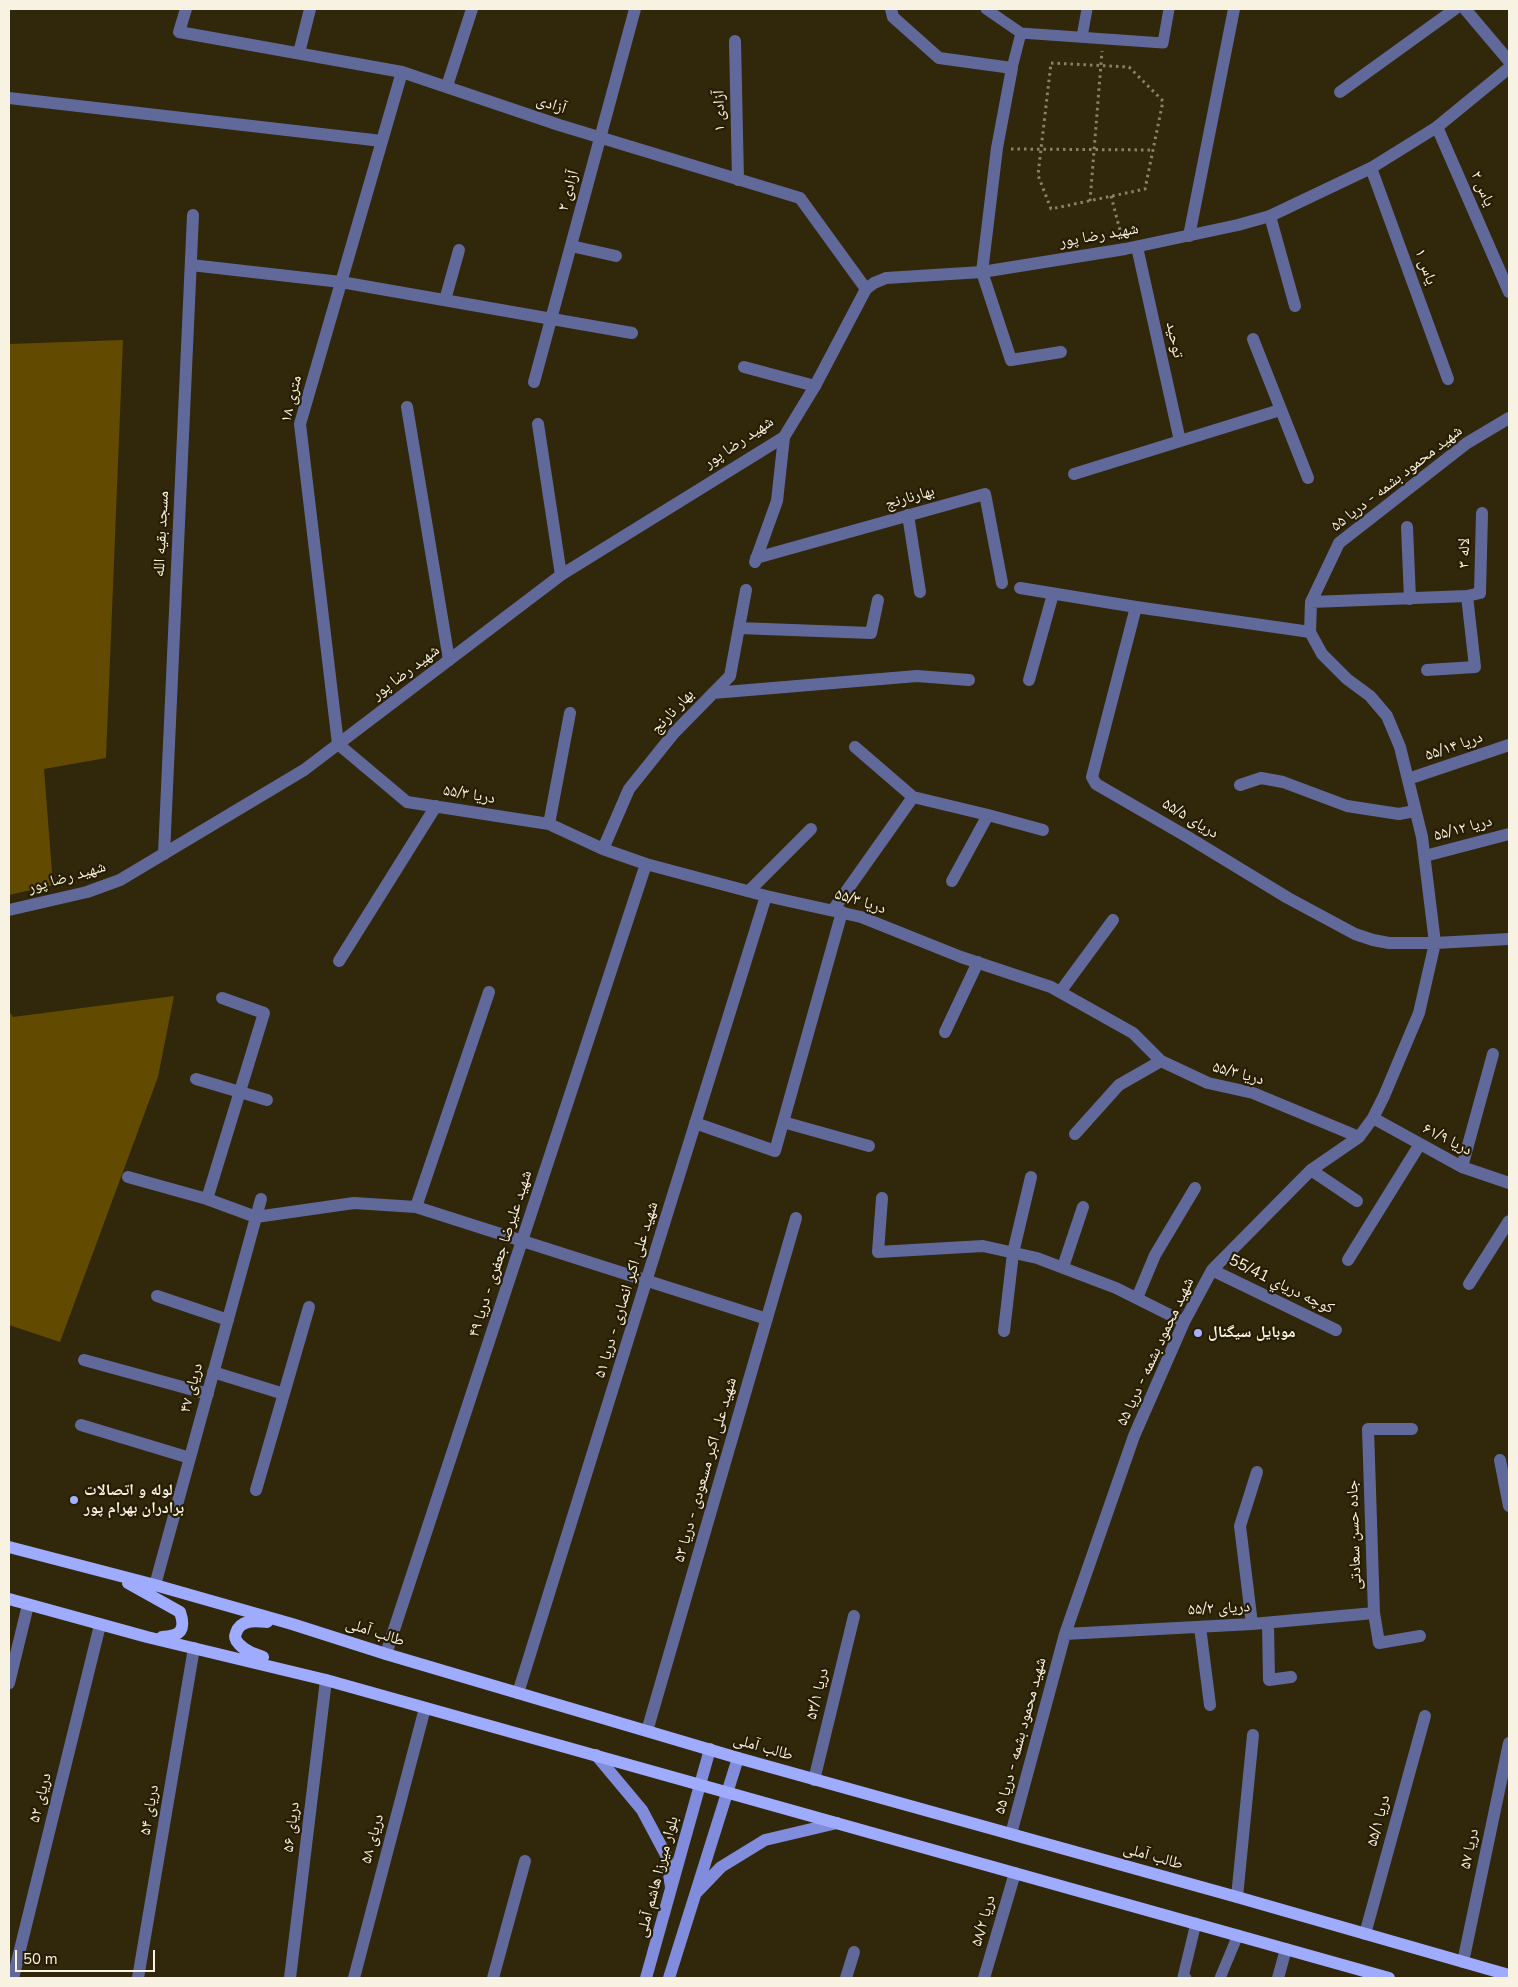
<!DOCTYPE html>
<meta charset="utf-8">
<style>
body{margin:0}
#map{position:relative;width:1518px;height:1987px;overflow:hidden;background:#31270b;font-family:"Nunito Sans",sans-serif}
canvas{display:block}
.frame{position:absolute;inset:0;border:10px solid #f8f2e2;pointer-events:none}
.scale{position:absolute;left:15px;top:1950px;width:140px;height:22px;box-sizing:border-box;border:2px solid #f8f2e2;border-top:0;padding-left:6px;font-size:15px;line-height:18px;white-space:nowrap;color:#f8f2e2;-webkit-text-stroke:4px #271d02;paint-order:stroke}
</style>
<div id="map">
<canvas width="1518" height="1987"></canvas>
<div class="frame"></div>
<div class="scale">50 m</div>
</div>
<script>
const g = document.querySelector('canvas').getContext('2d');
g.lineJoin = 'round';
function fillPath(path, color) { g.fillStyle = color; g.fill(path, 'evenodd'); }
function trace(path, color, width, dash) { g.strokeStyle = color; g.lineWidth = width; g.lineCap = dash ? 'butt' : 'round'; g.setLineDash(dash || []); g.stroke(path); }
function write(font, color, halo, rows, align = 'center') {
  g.font = font + ' "Nunito Sans","Noto Naskh Arabic",sans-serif'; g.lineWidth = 4.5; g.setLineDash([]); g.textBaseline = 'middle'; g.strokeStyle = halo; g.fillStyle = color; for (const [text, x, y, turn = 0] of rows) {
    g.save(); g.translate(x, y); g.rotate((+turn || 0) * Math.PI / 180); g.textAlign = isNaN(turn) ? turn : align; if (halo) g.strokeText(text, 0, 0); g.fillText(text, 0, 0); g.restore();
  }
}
fillPath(new Path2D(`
 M123 340 106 758 44 769 53 885 9 895V344Z
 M174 996 158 1077 60 1342 9 1325V1011L13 1017Z`), '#624b00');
trace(new Path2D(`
 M1051 63 1129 67 1163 101 1145 189 1051 209 1038 175Z
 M1011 149 1153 150
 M1111 196 1121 234
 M1090 201 1102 51`), '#8a826b', 3, [2.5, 4]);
trace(new Path2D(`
 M986 9 1021 33 1012 68
 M1021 33 1163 43 1169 9
 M1082 37 1087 9
 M1186 1978 1183 1977 1196 1923
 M1220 1978 1238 1935`), '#61699b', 11);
trace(new Path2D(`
 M186 9 179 32 402 72 559 125 800 198 866 289
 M891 9 893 17 939 58 1012 68 997 148 982 272 1011 360 1061 352
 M1465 9 1509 61
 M735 41 738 180
 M299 53 310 9
 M402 72 300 424 338 744 407 802 549 824 603 849 646 864 766 896 861 917 961 957 1051 987 1133 1033 1161 1061 1208 1083 1253 1093 1359 1137
 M447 86 472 9
 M1340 92 1455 9
 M9 98 382 141
 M1437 127 1509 292
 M1371 168 1448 379
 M1270 216 1295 306
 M1189 236 1234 9
 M571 246 616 256
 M1137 247 1180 441
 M191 265 341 282 632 333
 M445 300 459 250
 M1253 339 1308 478
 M744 367 815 386
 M534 382 635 9
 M407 407 449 660
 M538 424 561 575
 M1074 474 1280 410
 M908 515 920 592
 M1407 527 1410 599
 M756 558 985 494 1002 583
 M755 562 777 501 784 437
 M1020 588 1136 607 1310 632
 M1311 602 1467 596
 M1136 607 1092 777 1096 784 1186 836 1288 898 1355 934 1373 940 1389 943H1435L1509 939
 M739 628 871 633 878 600
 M1427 670 1475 667 1467 596 1480 593 1482 513
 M1029 680 1053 594
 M713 693 917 676 969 680
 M855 747 913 797 988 815 1043 830
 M1408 779 1509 745
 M1240 785 1261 778 1283 782 1347 806 1399 814 1415 811
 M549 824 570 713
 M603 849 629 789 674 733 730 676 746 590
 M164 854 193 215
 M1425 856 1509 834
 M952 881 988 815
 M749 891 811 829
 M833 910 913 797
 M339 961 436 806
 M1060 992 1113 920
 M222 998 264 1013 207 1199 256 1217 354 1203 416 1207 767 1319
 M945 1032 978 962
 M196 1079 267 1100
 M1373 1118 1462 1167 1509 1183
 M783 1122 869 1146
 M695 1123 775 1151 842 912
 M1075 1134 1119 1085 1161 1061
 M1462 1167 1493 1054
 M1311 1170 1357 1201
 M128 1177 207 1199
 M882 1198 878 1252 983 1246 1037 1258 1116 1288 1184 1322
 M416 1207 489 992
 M1348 1260 1420 1144
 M1063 1267 1083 1207
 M1212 1270 1336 1330
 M1469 1284 1509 1221
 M157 1296 228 1320
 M1137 1298 1155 1255 1195 1188
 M1004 1331 1013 1253 1031 1177
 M84 1360 208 1394
 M213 1372 284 1394
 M81 1425 190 1458
 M1412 1429H1368L1374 1613 1379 1643 1420 1636
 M1500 1460 1509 1506
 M256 1490 309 1307
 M155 1585 261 1199
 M1268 1623 1269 1680 1291 1677
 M1252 1624 1240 1526 1257 1472
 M1200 1627 1210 1705
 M1065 1634 1252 1624 1374 1613
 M386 1654 646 864
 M9 1683 28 1605
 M518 1693 766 896
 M647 1731 796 1218
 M814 1780 854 1616
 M1011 1834 1065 1634 1134 1436 1184 1322 1212 1270 1311 1170 1359 1137 1373 1118 1384 1096 1419 1013 1435 943 1422 837 1400 747 1387 716 1370 696 1347 679 1322 654 1310 632 1311 602 1339 543 1467 443 1509 418
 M1237 1897 1253 1735
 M1365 1934 1425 1716
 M1463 1962 1509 1743
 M13 1978 100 1625
 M138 1978 194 1648
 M290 1978 326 1680
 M354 1978 425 1708
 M493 1978 525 1861
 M846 1978 854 1952
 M984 1978 1015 1873
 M1278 1978 1286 1949`), '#61699b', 12);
trace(new Path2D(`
 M9 910 87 892 120 880 304 770 561 575 784 437 815 386 866 289 874 283 886 278 982 272 1125 249 1238 225 1270 216 1371 168 1437 127 1509 68`), '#61699b', 12);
trace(new Path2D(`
 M596 1755 642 1810 666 1855 671 1887
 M696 1893 721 1867 765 1840 837 1823
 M646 1978 710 1749
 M669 1978 738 1758`), '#818cdd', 12);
trace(new Path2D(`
 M9 1547 155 1585 292 1624 386 1654 738 1758 1237 1897 1509 1975
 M128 1583 180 1612C186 1630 181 1636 162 1637
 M9 1599 147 1637 326 1680 1389 1978
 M263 1657C254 1654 245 1651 239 1644 236 1641 234 1637 236 1633 240 1619 255 1621 267 1622`), '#9eabfe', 12);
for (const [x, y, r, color] of [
 [1198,1333,5,"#a5b1fc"],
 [74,1500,5,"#a5b1fc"]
]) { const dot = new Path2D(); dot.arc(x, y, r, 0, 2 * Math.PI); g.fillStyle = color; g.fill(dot); trace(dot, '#271d02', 2); }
write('16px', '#f8f2e2', '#271d02', [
 ["آزادی",551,105,19],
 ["آزادی ۱",720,111,-91],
 ["یاس ۲",1482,189,66],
 ["آزادی ۲",569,191,-75],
 ["شهید رضا پور",1099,236,-10],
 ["یاس ۱",1425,267,70],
 ["توحید",1174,340,78],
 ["۱۸ متری",292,399,-77],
 ["شهید رضا پور",739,443,-34],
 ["شهید محمود بشمه - دریا ۵۵",1397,479,-38],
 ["بهارنارنج",910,498,-16],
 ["مسجد بقیه الله",162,534,-87],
 ["لاله ۳",1465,553,-89],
 ["شهید رضا پور",406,673,-37],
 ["بهار نارنج",673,712,-47],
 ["دریا ۵۵/۱۴",1454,747,-19],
 ["دریا ۵۵/۳",469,795,9],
 ["دریای ۵۵/۵",1190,819,31],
 ["دریا ۵۵/۱۲",1463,829,-15],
 ["شهید رضا پور",67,878,-16],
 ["دریا ۵۵/۳",860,902,17],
 ["دریا ۵۵/۳",1238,1074,15],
 ["دریا ۶۱/۹",1447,1140,27],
 ["شهید علیرضا جعفری - دریا ۴۹",501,1254,-72],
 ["كوچه درياي 55/41",1281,1285,26],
 ["شهید علی اکبر انصاری - دریا ۵۱",627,1290,-73],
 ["شهید محمود بشمه - دریا ۵۵",1156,1352,-65],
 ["دریای ۴۷",192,1388,-75],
 ["شهید علی اکبر مسعودی - دریا ۵۳",706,1470,-74],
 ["جاده حسن سعادتی",1355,1535,-92],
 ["دریای ۵۵/۲",1219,1609,-3],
 ["طالب آملی",375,1633,18],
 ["دریا ۵۳/۱",818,1694,-76],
 ["شهید محمود بشمه - دریا ۵۵",1021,1736,-75],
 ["طالب آملی",763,1748,16],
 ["دریای ۵۲",41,1798,-76],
 ["دریای ۵۴",150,1810,-80],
 ["دریا ۵۵/۱",1379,1821,-75],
 ["دریای ۵۶",292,1827,-83],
 ["دریای ۵۸",373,1839,-75],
 ["دریا ۵۷",1470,1849,-78],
 ["طالب آملی",1153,1857,16],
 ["بلوار میرزا هاشم آملی",658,1877,-75],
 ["دریا ۵۸/۲",984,1921,-74]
]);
write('bold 16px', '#f8f2e2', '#271d02', [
 ["موبایل سیگنال",1208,1333],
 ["لوله و اتصالات",84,1491],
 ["برادران بهرام پور",84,1509]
], 'left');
</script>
